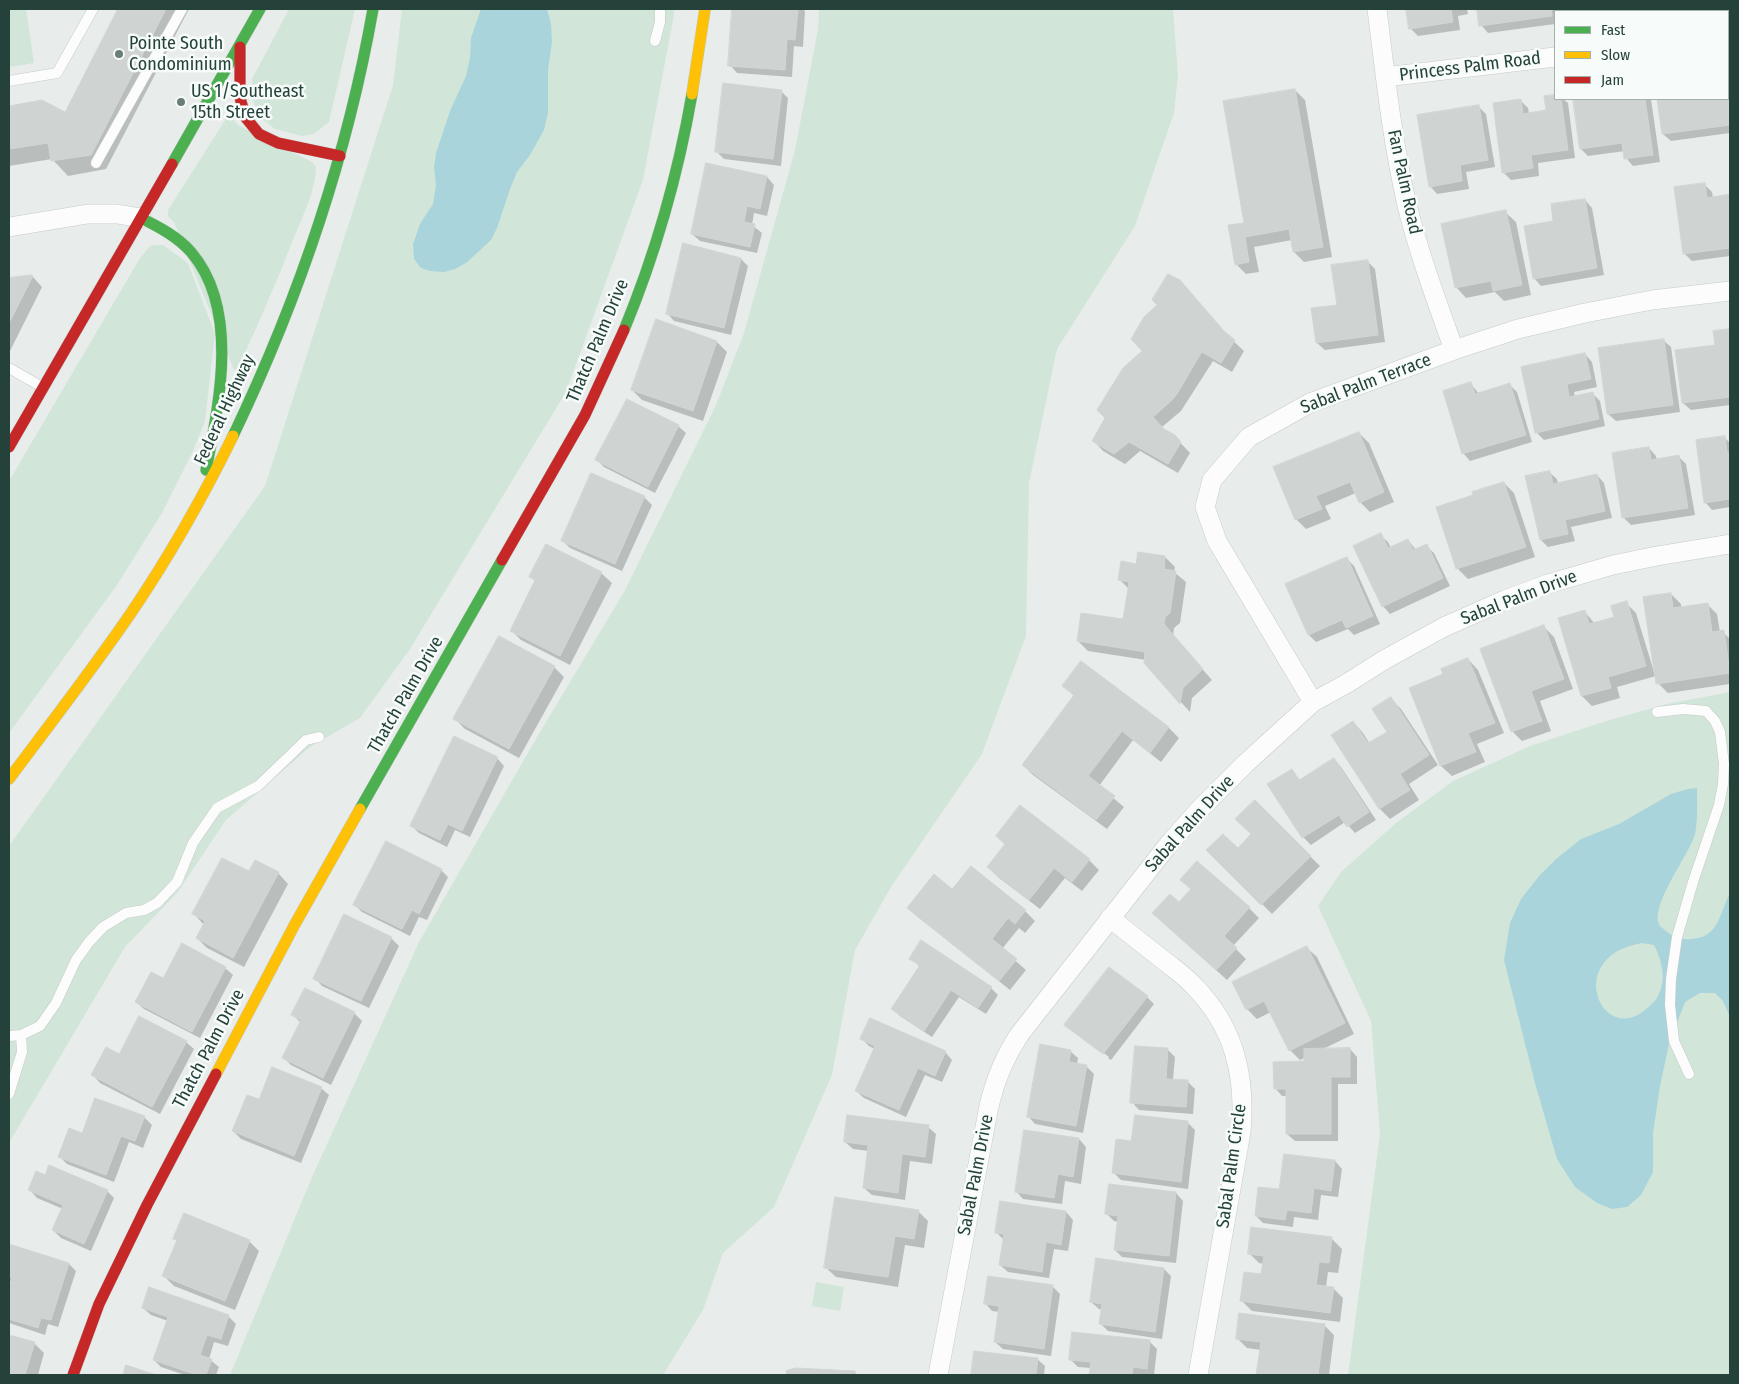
<!DOCTYPE html>
<style>
body{margin:0}
#map{position:relative;width:1739px;height:1384px;overflow:hidden;background:#e8edeb;font-family:"Fira Sans Condensed",sans-serif}
canvas{display:block}
.frame{position:absolute;inset:0;border:10px solid #24423a;pointer-events:none}
.legend{position:absolute;left:1554px;top:10px;width:175px;height:90px;box-sizing:border-box;background:#f7fbf9;border:1px solid #a3b1ad;margin:0;padding:6px 9px;list-style:none;font-size:15px;color:#24423a}
.legend li{display:flex;align-items:center;gap:10px;height:25px}
.legend b{width:25px;border:1px solid #a3b1ad}
</style>
<div id="map">
<canvas width="1739" height="1384"></canvas>
<div class="frame"></div>
<ul class="legend">
<li><b style="height:6px;background:#4caf50"></b>Fast</li>
<li><b style="height:6px;background:#ffc107"></b>Slow</li>
<li><b style="height:6px;background:#c62828"></b>Jam</li>
</ul>
</div>
<script>
const g = document.querySelector('canvas').getContext('2d');
g.lineJoin = 'round';
function fillPath(path, color) { g.fillStyle = color; g.fill(path, 'evenodd'); }
function trace(path, color, width, dash) { g.strokeStyle = color; g.lineWidth = width; g.lineCap = dash ? 'butt' : 'round'; g.setLineDash(dash || []); g.stroke(path); }
function write(font, color, halo, rows, align = 'center') {
  g.font = font + ' "Fira Sans Condensed",sans-serif'; g.lineWidth = 5; g.setLineDash([]); g.textBaseline = 'middle'; g.strokeStyle = halo; g.fillStyle = color; for (const [text, x, y, turn = 0] of rows) {
    g.save(); g.translate(x, y); g.rotate((+turn || 0) * Math.PI / 180); g.textAlign = isNaN(turn) ? turn : align; if (halo) g.strokeText(text, 0, 0); g.fillText(text, 0, 0); g.restore();
  }
}
fillPath(new Path2D(`
 M9 9H26L34 63 9 67Z
 M289 9H355L329 122 314 134 302 136 275 129 260 117 253 100 252 79Z
 M402 9H675L643 180 566 392 410 649 360 718 310 747 226 820 177 893 125 947 9 1143V846L265 486 393 85Z
 M819 9H1173L1178 75 1174 113 1135 226 1057 349 1029 483 1026 636 982 754 891 887 855 950 832 1075 774 1207 723 1253 703 1310 663 1375H230L312 1177 419 942 537 737 624 592 716 405 744 333 795 150 818 29Z
 M231 116 238 125 312 162 316 166C316 190 304 213 295 235 277 281 258 325 237 370H234L174 222 168 216V210L227 117Z
 M156 245H163L188 263 215 334 205 421 192 453 162 513 117 585 9 733V481L140 258 150 246Z
 M1730 692V1375H1348L1380 1134 1371 1021 1318 906 1341 872 1396 823 1453 781 1530 746 1606 721 1667 704Z
 M816 1282 844 1287 840 1311 812 1306Z`), '#d1e6d8');
fillPath(new Path2D(`
 M481 9H547L551 24 552 42 548 70V113L544 130 530 155 517 172 510 189 497 228 491 240 466 263 455 269 444 272 430 271 421 268 414 259 413 244 420 224 433 204 436 185 434 167 436 153 450 111 466 76 470 58 471 38Z
 M1697 788C1697 803 1698 820 1695 834 1690 854 1648 907 1660 926 1662 928 1664 929 1666 931 1673 937 1682 940 1691 939 1719 938 1719 914 1730 893V1017L1723 1001 1715 993H1700L1685 1002 1669 1044 1660 1086 1653 1133V1172L1641 1195 1627 1207 1612 1209 1597 1203 1575 1187 1557 1159 1535 1083 1504 960 1510 923 1521 899 1540 875 1556 859 1581 839 1619 824 1671 794 1688 789ZM1642 943 1654 945C1662 961 1667 979 1658 996 1655 1002 1650 1006 1645 1010 1608 1041 1573 979 1616 952 1624 947 1633 945 1642 943Z`), '#a9d4db');
fillPath(new Path2D(`
 M120 9H189L106 169 68 176 52 159 9 166V107L42 102 65 114Z
 M734 9H802L805 11 803 47 794 46 792 77 737 73 730 65Z
 M1408 9H1467L1468 14 1458 16 1460 30 1418 36 1410 28Z
 M1478 9H1557L1558 11H1555V24L1488 33 1481 25Z
 M1563 9H1641V11H1564Z
 M1651 9H1709L1691 11H1654Z
 M1728 79 1730 81V133L1671 141 1663 134 1658 99H1728Z
 M1295 90 1305 100 1332 257 1304 262 1294 252 1292 240 1254 247 1259 272 1246 274 1236 264 1246 224Z
 M781 91 788 98 781 166 724 159 717 152Z
 M1555 96V99H1563L1568 103 1575 158 1538 163 1539 176 1511 180 1503 172 1521 101 1528 108 1529 114 1547 111 1546 97Z
 M1574 99H1651L1660 162 1633 166 1626 158 1625 151 1588 156 1581 149Z
 M1479 107 1486 114 1495 167 1466 172 1469 189 1437 194 1430 186Z
 M767 177 774 185 767 216 754 213 752 225 762 233 757 253 700 241 692 234Z
 M1704 184 1712 192 1713 198 1730 196V256L1692 261 1685 254Z
 M1585 200 1592 208 1604 275 1541 286 1534 278Z
 M1505 212 1516 222 1531 295 1504 301 1495 292 1466 298 1456 287Z
 M741 259 748 266 731 335 674 321 667 313Z
 M1367 261 1375 269 1385 342 1325 350 1317 343 1338 306Z
 M33 277 42 287 9 353V281Z
 M1730 330V405L1691 410 1683 403 1717 346 1715 332Z
 M1228 336 1244 351 1232 372 1213 361 1181 411 1162 427 1174 436 1190 453 1178 473 1140 451 1125 464 1103 451 1093 440 1106 418 1099 410Z
 M1663 340 1671 347 1680 412 1616 421 1608 414Z
 M717 342 727 352 703 421 642 400 632 390Z
 M1585 354 1592 362 1597 387 1574 392 1575 397 1593 394 1600 401 1605 426 1544 440 1536 432Z
 M1471 384 1479 394 1510 385 1517 392 1532 442 1470 461 1463 453Z
 M678 426 686 433 655 493 604 467 597 460Z
 M1359 433 1369 443 1394 502 1370 512 1360 502 1356 493 1325 506 1331 519 1306 529 1296 519Z
 M1725 438 1730 443V507L1712 510 1705 502Z
 M1649 448 1656 456 1657 460 1679 457 1686 464 1695 515 1631 525 1624 518Z
 M1549 472 1557 479 1558 484 1597 475 1604 483 1612 518 1571 527 1575 541 1548 547 1541 540Z
 M1504 483 1514 493 1535 557 1468 579 1458 569 1438 508 1475 495Z
 M644 497 652 505 622 571 570 548 562 540Z
 M1380 535 1388 542 1391 548 1408 540 1416 550 1426 546 1434 553 1450 586 1390 614 1383 606Z
 M1165 557 1175 567 1174 572 1186 582 1180 623 1174 628 1173 636 1212 680 1192 698 1190 712 1145 663 1146 660 1088 651 1078 641 1124 620 1129 589 1120 580 1137 565Z
 M1347 559 1354 566 1380 624 1354 635 1348 629 1316 642 1309 635 1287 585Z
 M601 573 612 583 570 665 521 640 511 630 536 582 531 577Z
 M1671 594 1681 604V608L1707 604 1717 614 1720 632H1723L1730 639V684L1668 693 1658 683 1656 676 1617 687 1620 698 1592 706 1582 696 1560 619 1585 612 1595 624 1616 618 1626 603 1636 613 1655 675H1656Z
 M1544 627 1554 637 1573 689 1540 701 1551 731 1522 741 1512 731Z
 M1468 659 1478 670 1504 733 1477 744 1485 762 1452 776 1441 766 1410 689 1445 675Z
 M1081 663 1169 728 1179 738 1161 762 1133 740 1099 786 1124 807 1107 829 1033 775 1023 765 1075 697 1064 686Z
 M554 667 564 677 519 758 465 729 455 719Z
 M1391 699 1401 709 1438 765 1409 784 1419 800 1390 819 1380 809 1333 735 1353 722 1363 733 1370 744 1388 732Z
 M497 758 504 766 470 837 455 830 447 847 419 833 412 826Z
 M1334 759 1341 767 1376 820 1355 833 1345 822 1311 845 1303 837 1291 770 1301 781Z
 M1255 802 1320 866 1272 914 1208 850 1238 849 1252 834Z
 M1089 860 1099 870 1082 891 1065 878 1040 909 998 877 988 867Z
 M441 870 448 877 427 920 419 917 410 936 362 912 355 905Z
 M249 873H278L288 884 244 967 207 948 197 938 204 925 194 914Z
 M952 891 1025 911 1035 921 1025 933 1019 928 1002 949 1026 970 1010 990 919 918 908 908Z
 M1179 904 1249 908 1259 918 1233 946 1246 959 1227 980 1164 923Z
 M391 938 399 946 369 1008 322 986 315 978Z
 M1306 947 1317 957 1354 1034 1321 1050 1350 1049 1357 1057V1084H1338V1141H1295L1287 1134V1096H1282L1275 1088 1306 1063V1057L1300 1060 1290 1050 1271 1012 1257 1019 1247 1009Z
 M911 958 991 988 998 995 986 1014 959 997 932 1037 900 1016 893 1009 920 967Z
 M225 968 233 975 200 1038 144 1009 136 1002 164 980Z
 M305 989 354 1013 362 1021 331 1085 291 1065 284 1058 301 1023 293 1015Z
 M1147 997 1154 1004 1111 1060 1108 1058 1109 1057 1072 1029Z
 M862 1039 945 1052 952 1060 942 1082 925 1075 906 1117 864 1098 856 1091 875 1049 869 1046Z
 M186 1042 194 1049 160 1114 100 1083 93 1075 120 1056Z
 M1167 1049 1175 1057 1173 1080 1187 1081 1195 1089 1193 1114 1139 1110 1132 1102Z
 M1070 1051 1078 1058 1077 1064 1086 1066 1094 1074 1083 1133 1035 1124 1028 1116Z
 M321 1088 329 1095 301 1163 241 1139 233 1131 259 1101Z
 M144 1117 152 1125 143 1148 129 1142 114 1182 67 1164 59 1156 83 1134Z
 M1188 1123 1195 1130 1188 1189 1121 1180 1114 1173 1132 1143Z
 M928 1127 936 1134 932 1164 910 1161 905 1200 872 1195 864 1188 869 1151 853 1149 845 1142Z
 M1079 1139 1086 1147 1081 1184 1065 1181 1062 1204 1023 1199 1016 1191Z
 M1335 1161 1342 1169 1338 1197 1321 1195 1318 1220 1294 1217 1293 1227 1263 1223 1256 1216 1281 1191Z
 M45 1177 107 1191 114 1198 91 1251 61 1238 53 1230 63 1209 37 1198 30 1190Z
 M1176 1193 1183 1201 1176 1263 1122 1257 1115 1250 1118 1222 1114 1221 1107 1214Z
 M918 1211 928 1221 924 1248 905 1245 898 1287 836 1277 825 1267Z
 M1066 1212 1073 1220 1068 1251 1054 1249 1049 1278 1008 1272 1000 1265 1004 1240 997 1233Z
 M175 1238 249 1241 259 1251 235 1310 174 1286 164 1276 178 1242Z
 M1332 1239 1342 1249 1338 1273 1328 1272 1326 1287 1333 1288 1343 1298 1340 1322 1252 1311 1242 1301 1262 1276 1264 1264 1259 1263 1249 1253Z
 M9 1245 69 1264 76 1271 58 1327 48 1324 45 1335 9 1323V1292L12 1282 9 1281Z
 M1164 1269 1171 1276 1162 1339 1108 1331 1101 1324 1103 1310 1099 1309 1091 1302Z
 M1052 1286 1060 1294 1051 1356 1003 1349 995 1342 1000 1312 992 1311 985 1303Z
 M143 1308 228 1316 236 1324 228 1346 214 1342 209 1359 219 1367 216 1375H185L161 1367 154 1360 168 1321 151 1315Z
 M1324 1325 1334 1335 1329 1375H1258L1261 1350 1247 1348 1237 1338Z
 M9 1336 34 1343 44 1353 38 1375H9Z
 M1149 1341 1157 1349 1154 1375H1090L1091 1368 1078 1367 1070 1359Z
 M975 1352 1037 1359 1045 1366 1044 1375H973Z
 M788 1371 854 1372 858 1375H789Z`), '#0003');
const building = new Path2D(`
 M118 9H166L91 155 51 161 48 143 9 149V106L42 100 65 112Z
 M732 9H798L795 40 787 39 785 70 728 66Z
 M1406 9H1451L1453 22 1409 29Z
 M1477 9H1551L1552 16 1479 26Z
 M1562 9H1622L1602 11H1562Z
 M1728 82 1730 100V125L1662 134 1657 99H1728Z
 M723 83 782 90 773 159 715 152Z
 M1295 89 1323 247 1293 252 1289 229 1245 237 1249 262 1235 265 1228 225 1244 223 1223 101Z
 M1555 95V99H1561L1568 150 1531 155 1533 168 1502 173 1493 103 1521 99 1523 114 1546 110 1544 96Z
 M1573 99H1645L1653 155 1624 159 1622 143 1580 149Z
 M1479 105 1488 160 1460 165 1462 181 1429 187 1417 115Z
 M706 163 767 176 760 209 747 206 744 222 755 224 750 247 691 234Z
 M1705 183 1707 198 1730 194V248L1683 254 1674 187Z
 M1585 199 1597 268 1533 279 1524 226 1553 221 1551 204Z
 M1506 210 1522 285 1493 291 1491 281 1455 288 1441 224Z
 M683 243 741 258 724 328 666 314Z
 M1368 260 1378 335 1316 343 1311 308 1337 305 1331 265Z
 M1168 274 1180 280 1224 331 1235 340 1221 363 1202 352 1201 353 1177 394 1171 401 1153 417 1164 429 1175 435 1181 442 1168 464 1129 442 1114 454 1092 441 1105 418 1097 410 1123 368 1142 351 1131 339 1144 317 1157 305 1152 300Z
 M31 275 33 276 9 323V278Z
 M656 319 717 341 693 411 631 390Z
 M1730 329V397L1682 403 1675 350 1715 345 1713 331Z
 M1664 339 1673 405 1607 414 1598 348Z
 M1585 353 1591 379 1567 384 1569 397 1593 392 1599 419 1535 433 1521 367Z
 M1471 382 1475 394 1510 383 1526 435 1462 454 1443 391Z
 M627 399 679 425 648 487 595 460Z
 M1359 432 1384 492 1359 503 1350 482 1316 496 1322 509 1295 520 1273 467Z
 M1725 436 1727 452H1730V499L1704 503 1696 440Z
 M1649 447 1651 460 1679 455 1688 508 1622 518 1612 453Z
 M1550 471 1553 484 1597 474 1605 511 1565 520 1568 534 1540 540 1525 476Z
 M591 473 645 496 615 564 561 541Z
 M1504 482 1526 547 1456 569 1436 507 1473 495 1472 492Z
 M1381 533 1388 548 1408 539 1413 550 1427 544 1443 578 1382 607 1353 546Z
 M546 544 602 572 560 656 510 631 535 580 529 577Z
 M1138 552 1165 556 1164 569 1176 571 1170 613 1165 617 1164 624 1203 669 1183 688 1180 704 1144 663 1145 652 1077 641 1081 613 1123 619 1129 582 1118 580 1121 561 1136 564Z
 M1347 557 1373 616 1346 628 1342 620 1308 635 1285 584Z
 M1671 593 1673 608 1708 603 1712 632 1724 630 1730 673 1656 684 1643 597Z
 M1627 601 1646 666 1608 677 1611 688 1581 696 1558 618 1585 610 1589 624 1614 617 1611 606Z
 M1544 625 1564 679 1531 691 1542 721 1511 732 1480 649Z
 M499 636 555 666 509 749 453 719Z
 M1468 658 1495 723 1468 733 1476 752 1440 766 1409 688 1443 674 1441 669Z
 M1081 661 1169 727 1150 753 1122 731 1088 776 1115 796 1096 820 1022 765 1074 695 1062 686Z
 M1391 697 1429 755 1400 774 1410 790 1379 809 1331 735 1353 721 1368 743 1387 732 1372 709Z
 M454 736 498 757 462 831 448 824 440 840 410 826Z
 M1334 758 1369 812 1347 827 1339 815 1302 838 1267 784 1292 769 1299 780Z
 M1255 800 1311 856 1261 905 1206 850 1223 834 1238 848 1251 834 1235 819Z
 M1020 805 1090 859 1072 882 1054 868 1029 900 987 867 1005 844 996 836Z
 M386 841 442 869 419 914 412 910 402 929 353 905Z
 M222 858 249 871 255 860 279 872 233 958 196 938 205 921 192 914Z
 M1197 861 1250 907 1224 936 1237 948 1216 970 1152 913 1170 894 1179 902 1191 889 1180 880Z
 M971 866 1026 910 1015 924 1008 918 992 939 1017 959 999 981 907 908 934 874 952 889Z
 M344 914 392 937 361 1001 313 979Z
 M921 940 992 987 978 1008 951 990 924 1031 891 1009 920 965 909 959Z
 M182 943 226 967 192 1032 135 1002 151 972 163 978Z
 M1307 946 1345 1023 1289 1051 1264 1001 1246 1010 1232 982Z
 M1109 967 1148 996 1103 1054 1064 1025Z
 M305 988 355 1012 323 1078 282 1058 301 1020 291 1015Z
 M139 1016 187 1041 152 1107 91 1075 106 1047 119 1054Z
 M870 1018 946 1051 935 1076 918 1068 899 1110 855 1091 875 1046 860 1039Z
 M1040 1044 1071 1050 1069 1062 1087 1065 1076 1126 1027 1117Z
 M1135 1046 1168 1048 1166 1079 1188 1080 1186 1107 1130 1103Z
 M1350 1048V1077H1331V1134H1286V1089H1274L1273 1062 1304 1061V1049Z
 M272 1067 322 1087 294 1156 232 1131 247 1095 259 1099Z
 M95 1098 145 1116 135 1141 121 1136 106 1175 58 1157 69 1128 82 1133Z
 M847 1115 929 1125 925 1157 902 1154 898 1193 863 1188 868 1145 844 1142Z
 M1135 1115 1188 1121 1181 1182 1112 1173 1116 1139 1131 1141Z
 M1024 1130 1079 1138 1073 1177 1058 1174 1054 1198 1015 1192Z
 M1284 1154 1335 1160 1331 1191 1314 1188 1311 1213 1287 1210 1285 1220 1255 1216 1258 1187 1279 1189Z
 M49 1165 108 1190 84 1244 52 1230 63 1205 28 1190 36 1171 45 1175Z
 M1109 1184 1176 1192 1169 1256 1114 1250 1118 1216 1105 1214Z
 M835 1197 919 1210 914 1239 895 1236 888 1277 824 1268Z
 M1000 1201 1066 1211 1061 1245 1046 1242 1042 1272 999 1265 1004 1234 995 1233Z
 M184 1213 250 1240 225 1301 162 1276 177 1240 173 1239Z
 M1251 1227 1332 1237 1329 1263 1319 1262 1316 1285 1334 1287 1330 1313 1240 1301 1244 1272 1261 1274 1264 1256 1248 1254Z
 M9 1244 69 1263 51 1320 41 1318 38 1328 9 1319V1288L12 1278 9 1277Z
 M1096 1258 1164 1268 1155 1332 1099 1324 1102 1304 1090 1302Z
 M988 1276 1053 1285 1044 1349 994 1342 999 1306 984 1304Z
 M149 1287 229 1315 221 1339 207 1335 200 1355 212 1359 206 1375H197L153 1360 168 1317 142 1308Z
 M1239 1313 1325 1324 1318 1375H1256L1261 1342 1236 1339Z
 M1072 1332 1150 1340 1147 1369 1133 1367 1132 1375H1089L1091 1362 1069 1360Z
 M9 1335 35 1342 25 1375H9Z
 M974 1351 1038 1358 1036 1375H971Z
 M126 1365 156 1375H123Z
 M796 1368 855 1371 856 1375H787L786 1371Z`);
fillPath(building, '#cfd4d2');
trace(building, '#d1d6d4', 1);
const lane = new Path2D(`
 M655 41 660 22V9
 M9 81 57 73 93 9
 M96 163 182 9
 M9 368 42 387
 M1657 712 1683 709 1706 711 1715 721 1720 732 1724 764 1723 784 1719 805 1693 882 1677 937 1671 979 1670 1005 1674 1041 1689 1074
 M9 1036 21 1035 40 1026 56 1003 76 960 89 942 103 927 126 913 144 910 157 903 177 882 193 843 217 808 258 786 306 740 319 737
 M9 1094 22 1052 21 1035`);
const street = new Path2D(`
 M1377 9C1385 74 1392 140 1407 205 1419 254 1437 302 1454 350
 M1728 36H1730
 M1385 77 1555 57
 M9 227 88 214H117L141 218
 M1313 702 1217 541 1205 507 1212 480 1249 437 1310 403 1454 350 1518 329 1585 313 1652 300 1730 291
 M1110 918C1129 933 1148 948 1167 963 1176 970 1186 977 1193 985 1234 1026 1246 1075 1241 1132L1198 1375
 M938 1375 989 1106C995 1080 1004 1058 1019 1035L1168 845 1198 811 1246 763 1313 702 1346 684 1384 660 1444 627 1505 600 1548 584 1613 565 1657 556 1730 544`);
const fast = new Path2D(`
 M172 164 260 9
 M141 218C159 227 178 237 191 252 240 309 219 404 206 470
 M624 330C655 255 678 175 692 94
 M233 436C298 300 347 157 373 9
 M360 809 502 560`);
const slow = new Path2D(`
 M692 94 705 9
 M9 779C50 724 92 670 131 613 169 557 203 497 233 436
 M216 1074 295 924 360 809`);
const jam = new Path2D(`
 M240 47V98L246 118 259 134 278 143 340 156
 M9 447 172 164
 M502 560 585 415 624 330
 M73 1375 99 1304 147 1205 216 1074`);
trace(lane, '#c5cac8', 11);
trace(street, '#c5cac8', 20);
trace(fast, '#c3cbc8', 12);
trace(slow, '#c3cbc8', 12);
trace(jam, '#c3cbc8', 12);
trace(lane, '#fcfcfc', 10);
trace(street, '#fcfcfc', 19);
trace(fast, '#4caf50', 11);
trace(slow, '#ffc107', 11);
trace(jam, '#c62828', 11);
for (const [x, y, r, color] of [
 [119,54,5,"#697e78"],
 [181,102,5,"#697e78"]
]) { const dot = new Path2D(); dot.arc(x, y, r, 0, 2 * Math.PI); g.fillStyle = color; g.fill(dot); trace(dot, '#f7fbf9', 2); }
write('18px', '#24423a', '#f7fbf9', [
 ["Pointe South",129,44],
 ["Condominium",129,65],
 ["US 1/Southeast",191,92],
 ["15th Street",191,113]
], 'left');
write('18px', '#24423a', '#f7fbf9', [
 ["Princess Palm Road",1470,67,-7],
 ["Fan Palm Road",1404,182,78],
 ["Thatch Palm Drive",598,341,-67],
 ["Sabal Palm Terrace",1366,384,-21],
 ["Federal Highway",225,410,-65],
 ["Sabal Palm Drive",1519,598,-21],
 ["Thatch Palm Drive",406,695,-60],
 ["Sabal Palm Drive",1190,824,-48],
 ["Thatch Palm Drive",209,1049,-62],
 ["Sabal Palm Circle",1232,1166,-82],
 ["Sabal Palm Drive",976,1175,-79]
]);
</script>
